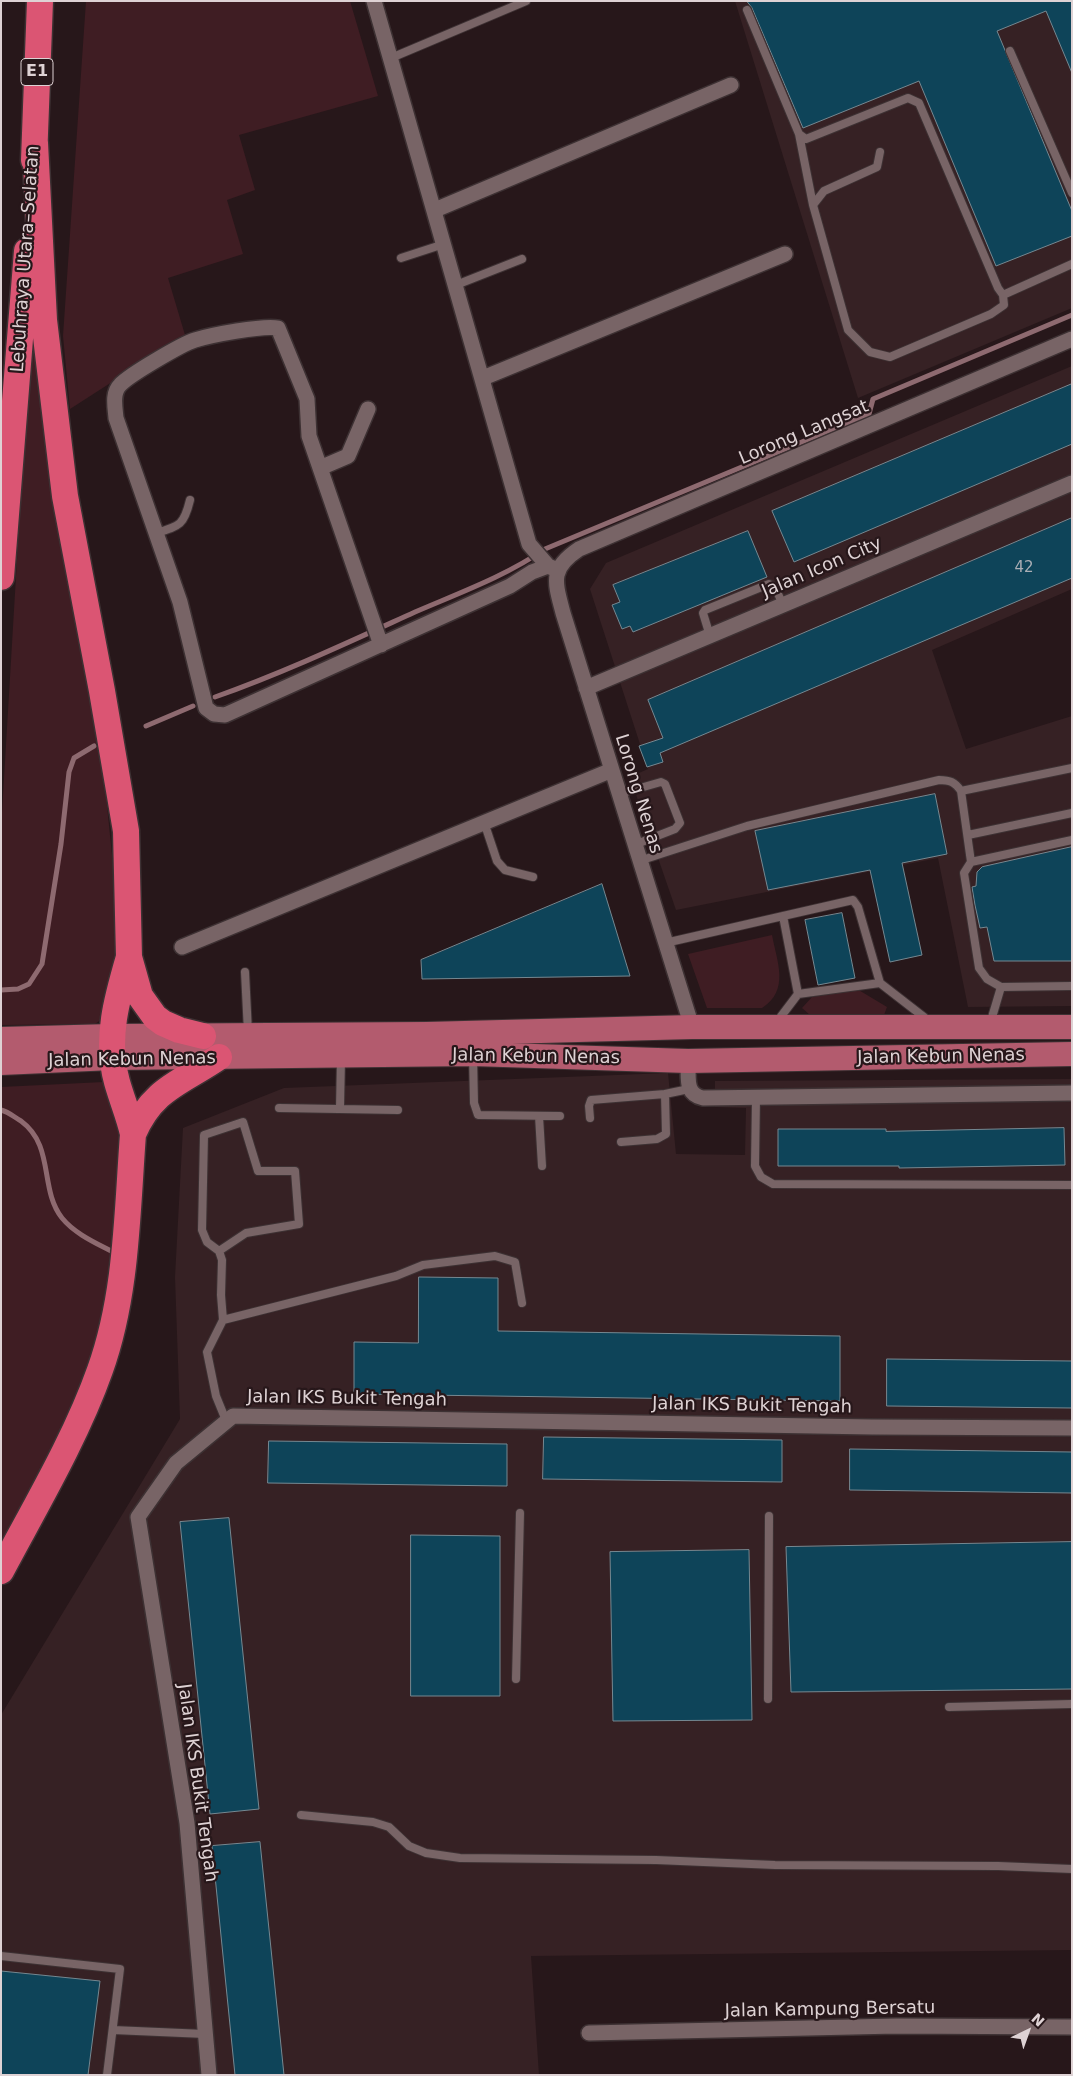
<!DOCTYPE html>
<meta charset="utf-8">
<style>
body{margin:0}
#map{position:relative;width:1073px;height:2076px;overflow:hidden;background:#27171a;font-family:"DejaVu Sans",sans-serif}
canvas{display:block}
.frame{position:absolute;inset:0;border:2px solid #ded2d4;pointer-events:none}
.north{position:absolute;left:1003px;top:2006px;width:50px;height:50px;-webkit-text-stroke:4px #27171a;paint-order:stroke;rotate:42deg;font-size:14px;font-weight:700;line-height:20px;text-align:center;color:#ded2d4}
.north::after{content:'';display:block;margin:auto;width:18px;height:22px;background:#ded2d4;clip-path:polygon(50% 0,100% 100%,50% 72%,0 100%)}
</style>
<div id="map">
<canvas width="1073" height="2076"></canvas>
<div class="frame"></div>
<div class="north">N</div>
</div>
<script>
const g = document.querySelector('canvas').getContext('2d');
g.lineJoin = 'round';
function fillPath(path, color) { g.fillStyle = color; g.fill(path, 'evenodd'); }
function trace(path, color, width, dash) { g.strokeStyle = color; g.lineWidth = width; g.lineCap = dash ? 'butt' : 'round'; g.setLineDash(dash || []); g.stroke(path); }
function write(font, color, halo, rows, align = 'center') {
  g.font = font + ' "DejaVu Sans",sans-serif'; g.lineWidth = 4.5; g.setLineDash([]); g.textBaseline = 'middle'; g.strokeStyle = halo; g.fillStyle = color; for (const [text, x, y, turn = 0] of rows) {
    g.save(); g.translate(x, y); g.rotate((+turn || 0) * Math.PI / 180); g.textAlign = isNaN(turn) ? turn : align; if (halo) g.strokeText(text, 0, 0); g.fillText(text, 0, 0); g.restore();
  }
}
fillPath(new Path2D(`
 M735 1H1072V308L858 398Z
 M1072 366V589L932 650 966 749 1072 716V1006L968 1007 938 858 676 910 630 777 648 769 590 589 606 563Z
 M668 1073 676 1154 745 1155 746 1108 715 1107V1081L1072 1079V1950L531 1956 539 2075H1V1715L180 1419 175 1277 183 1128 284 1088Z`), '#362124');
fillPath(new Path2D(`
 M86 1H350L378 96 239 135 255 190 227 200 243 254 168 278 185 335 70 409 63 336Z
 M34 273 51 472 105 786 118 914V969L105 1017 95 1024 1 1025V829Z
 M772 935C777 962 790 990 762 1008H707L688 954Z
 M857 989 887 1007 884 1015H810L802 1008 812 997Z
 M104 1082 121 1143 109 1310 89 1381 1 1556V1087Z`), '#3f1d23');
trace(new Path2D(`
 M215 697C283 673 349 642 415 612 459 593 506 576 545 549L869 414 873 399 1072 315
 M146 726 193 706
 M1 990 18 989 29 984 42 964 61 844 69 772 74 758 94 746
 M1 1110C9 1112 14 1117 21 1121 55 1146 39 1189 62 1218 75 1234 96 1243 113 1252`), '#8e6a70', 5);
const building = new Path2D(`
 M747 1H1072V73L1046 11 997 31 1072 211V236L996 266 919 81 803 128 752 8Z
 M1072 384V444L794 562 772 511Z
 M1072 518V578L660 753 663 762 647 767 639 746 663 738 648 700Z
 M748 531 767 577 633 632 630 626 622 629 612 605 620 602 613 585Z
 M935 794 947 854 902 863 922 955 890 962 870 870 768 890 755 831Z
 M1072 847V961H994L987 927 980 928 975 905 972 887 976 886 977 872 982 867Z
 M602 884 630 976 422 979 421 960Z
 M842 913 855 978 818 985 805 920Z
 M1064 1128 1065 1165 899 1168V1166H778V1129H886V1131Z
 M419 1277 498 1278V1331L840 1336V1401L354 1394V1342L418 1343Z
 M887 1359 1072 1361V1408L887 1406Z
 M544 1437 782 1440V1482L543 1479Z
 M269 1441 507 1444V1486L268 1483Z
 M850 1449 1072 1452V1493L850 1490Z
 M229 1518 259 1809 210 1814 180 1522Z
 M411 1535 500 1536V1696H411Z
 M1072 1542V1689L791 1692 786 1547Z
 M749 1550 752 1720 613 1721 610 1552Z
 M260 1842 284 2075H235L212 1846Z
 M1 1971 100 1981 88 2075H1Z`);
fillPath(building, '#0e4459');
trace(building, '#758891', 1);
const lane = new Path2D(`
 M747 10 799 134 806 139 908 98 919 103 998 288 1003 295 1072 264
 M1010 51 1072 193
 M391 58 526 1
 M799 134 813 205
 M880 152 877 167 824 191 813 205 848 330 870 352 890 357 991 314 1004 305 1003 295
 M401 258 444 244
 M456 285 522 259
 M156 533C180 526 184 525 190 500
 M710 636 703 613 705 610 769 584 775 587 783 605
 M961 791 1072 768
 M619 794 661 782 665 784 680 823 675 829 634 845
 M484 822 497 861 505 870 533 877
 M968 835 1072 813
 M639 861 747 826 939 780C950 780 955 782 961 791L971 862
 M783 916 798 994
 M665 943 853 900 858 907 880 983 929 1021
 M245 972 248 1032
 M1001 987 987 979 979 968 964 873 971 862 1072 840
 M1001 987 1072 986
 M776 1023 798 994 880 983
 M990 1024 1001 987
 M473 1056 474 1103 478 1115 560 1116
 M756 1097 755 1166 761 1177 773 1184 1072 1185
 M279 1108 398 1110
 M340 1108 341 1058
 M539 1116 542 1166
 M590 1118 589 1106 591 1100 665 1094
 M621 1142 657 1139 666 1134 665 1094 689 1089
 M219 1251 246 1233 299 1224 295 1171H258L243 1122 204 1135 202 1230 207 1242 219 1251 222 1260 221 1295 223 1320
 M227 1423 216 1396 207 1352 223 1320 396 1276 423 1265 495 1256 515 1262 522 1303
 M516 1679 520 1513
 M768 1699 769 1516
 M949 1707 1072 1704
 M301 1815 373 1822 389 1827 409 1846 426 1853 460 1858 656 1860 775 1865 998 1866 1072 1869
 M1 1956 120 1969 107 2075
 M113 2030 205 2034`);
const street = new Path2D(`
 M374 1 529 544 548 566 555 569
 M435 210 731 85
 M483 378 785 254
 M320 468 348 456 368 409
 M381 645 309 436 307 399 278 328C263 325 211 335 195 340 182 344 129 375 120 385 112 393 115 407 116 418L180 602 206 708 214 714 225 715 510 586 532 572 548 566
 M586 688 1072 483
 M182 947 612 770
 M692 1027 563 613C555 582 549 569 579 549L1072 339
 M688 1061C689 1077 684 1094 703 1098L1072 1093
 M589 2033 896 2026 1072 2027
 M209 2075 187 1823 138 1517 176 1463 233 1416 872 1427 1072 1428`);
const primary = new Path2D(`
 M1 1039 111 1036 426 1034 692 1027H1072
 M1 1063 112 1058 473 1054 688 1061 1072 1054`);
const highway = new Path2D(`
 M35 143 44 320 65 496 102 691 126 831 129 957 140 996 155 1017 163 1023 179 1030 203 1036
 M34 160 40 1
 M1 577 27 251
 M133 1134C153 1088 181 1083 219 1057
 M1 1571C35 1507 76 1438 100 1370 127 1295 127 1213 133 1134 129 1116 122 1100 117 1082 105 1039 117 998 129 957`);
trace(lane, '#3d3133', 10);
trace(street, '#3d3133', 18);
trace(primary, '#3d3133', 26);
trace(highway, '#3d3133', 29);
trace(lane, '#786466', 8);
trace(street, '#786466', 15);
trace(primary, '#b35b6e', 24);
trace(highway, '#db5573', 26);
write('15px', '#aaaeb5', null, [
 ["42",1024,568]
]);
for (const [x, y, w] of [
 [37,72,32]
]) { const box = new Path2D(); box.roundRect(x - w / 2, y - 13.5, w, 27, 4); g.fillStyle = '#27171a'; g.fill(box); trace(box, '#ded2d4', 1); }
write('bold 16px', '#ded2d4', null, [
 ["E1",37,72]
]);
write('18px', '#ded2d4', '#27171a', [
 ["Lebuhraya Utara–Selatan",26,259,-86],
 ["Lorong Langsat",804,433,-23],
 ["Jalan Icon City",822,568,-23],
 ["Lorong Nenas",638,794,73],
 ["Jalan Kebun Nenas",536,1057,1],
 ["Jalan Kebun Nenas",941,1057,-1],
 ["Jalan Kebun Nenas",132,1060,-1],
 ["Jalan IKS Bukit Tengah",347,1399,1],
 ["Jalan IKS Bukit Tengah",752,1406,1],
 ["Jalan IKS Bukit Tengah",197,1783,82],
 ["Jalan Kampung Bersatu",830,2010,-1]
]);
</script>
